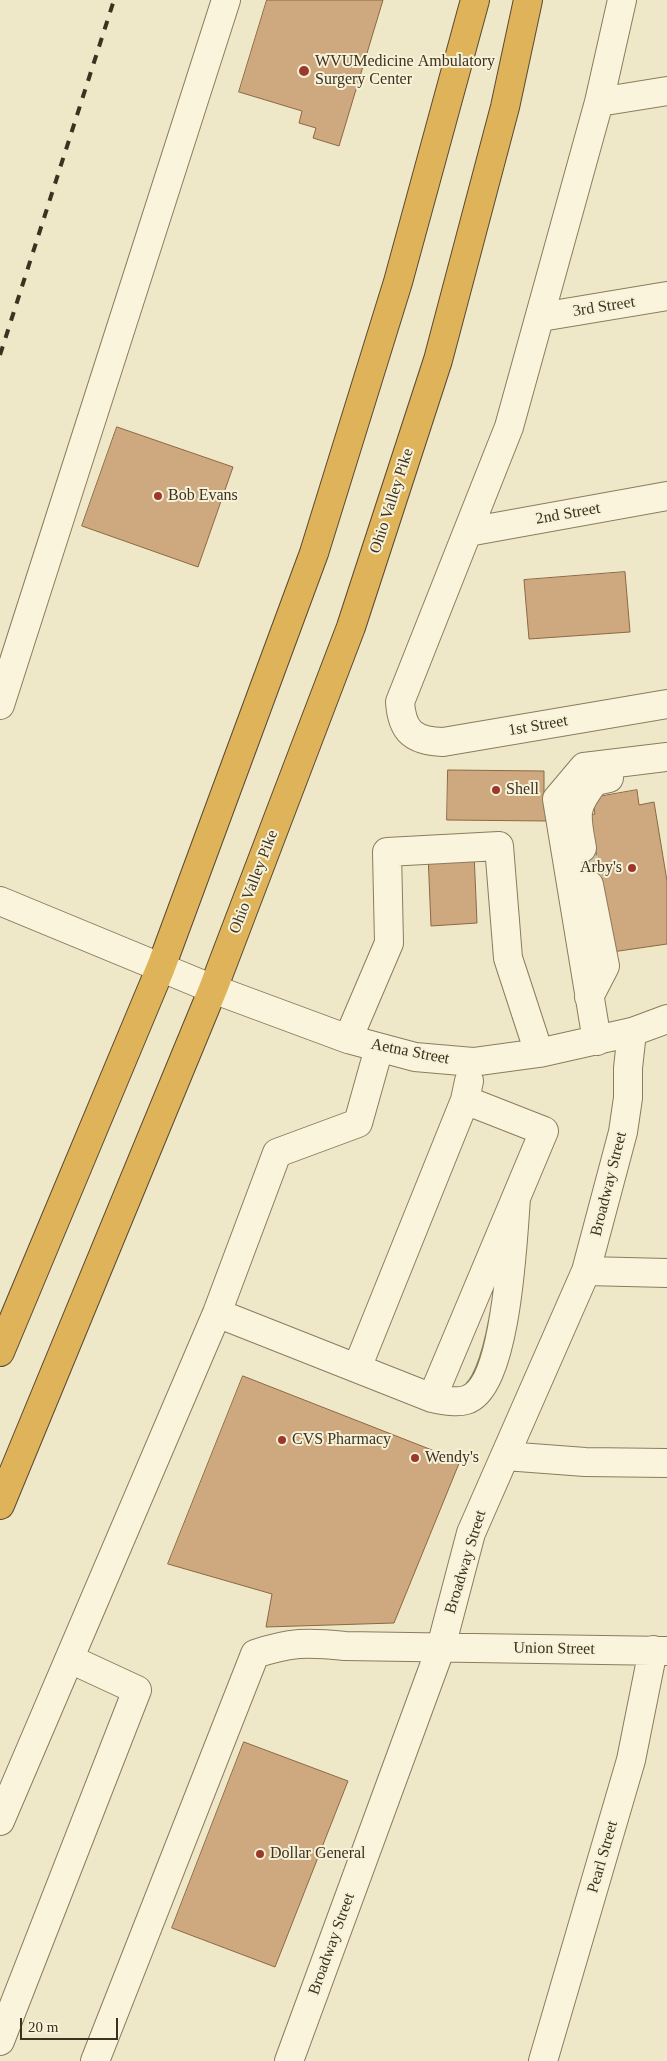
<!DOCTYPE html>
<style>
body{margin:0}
#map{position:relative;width:667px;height:2061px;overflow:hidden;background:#efe8c8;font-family:Georgia,serif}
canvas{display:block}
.scale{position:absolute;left:20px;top:2018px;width:98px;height:22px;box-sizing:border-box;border:2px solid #3d3120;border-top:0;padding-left:6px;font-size:15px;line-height:18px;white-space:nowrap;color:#3d3120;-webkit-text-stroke:4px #f7f1d8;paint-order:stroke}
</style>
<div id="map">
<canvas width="667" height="2061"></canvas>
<div class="scale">20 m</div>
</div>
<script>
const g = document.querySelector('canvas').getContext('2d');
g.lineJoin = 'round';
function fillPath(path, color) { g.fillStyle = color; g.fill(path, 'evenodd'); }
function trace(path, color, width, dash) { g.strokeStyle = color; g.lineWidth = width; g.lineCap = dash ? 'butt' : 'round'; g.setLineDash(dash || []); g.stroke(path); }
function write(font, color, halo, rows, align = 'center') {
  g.font = font + ' Georgia,serif'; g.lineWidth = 4; g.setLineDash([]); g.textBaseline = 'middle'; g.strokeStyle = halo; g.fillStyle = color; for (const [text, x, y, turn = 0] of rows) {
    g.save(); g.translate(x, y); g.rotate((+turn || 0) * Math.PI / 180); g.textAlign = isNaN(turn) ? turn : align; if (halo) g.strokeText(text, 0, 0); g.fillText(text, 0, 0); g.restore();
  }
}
const building = new Path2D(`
 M267 0H383L339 146 313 138 316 128 299 123 302 111 239 92Z
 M117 427 233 467 198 567 82 526Z
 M625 572 630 632 529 639 524 580Z
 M448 770 544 771V809H546V821L447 820Z
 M637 790 639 805 654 802 667 881V944L612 952 590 815 595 814 592 798Z
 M474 852 477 923 431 926 428 854Z
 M597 856 600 880 580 883 577 860Z
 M243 1376 460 1461 394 1623 266 1627 272 1594 168 1564Z
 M244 1742 348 1781 275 1967 172 1928Z`);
fillPath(building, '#cea87e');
trace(building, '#8c6842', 1);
trace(new Path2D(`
 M584 858 589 881`), '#cbc3a6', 28, [28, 14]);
const minor = new Path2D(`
 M622 0 599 102 509 427 400 702C402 732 414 741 443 742L667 704
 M599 102 667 91
 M541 317 667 296
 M468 532 667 496
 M0 705 226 0
 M582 848C576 815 573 808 595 781L609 778
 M0 901 213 989 348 1039 415 1057 473 1062 539 1053 632 1032 667 1019
 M589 997 605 966 589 885
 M348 1039 389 943 387 852 499 846 508 958 539 1053
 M597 1041 557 799 584 767 667 757
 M586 1271 667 1273
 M217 1313 432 1398C443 1400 456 1403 466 1400 507 1388 513 1236 516 1198
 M357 1368 465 1100 469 1081
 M432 1398 544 1131 465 1100
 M505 1456 585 1462 667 1463
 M0 1821 217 1313 277 1153 358 1123 379 1048
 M0 2041 137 1690 70 1659
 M95 2061 255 1654C291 1642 307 1642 345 1646L667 1651
 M289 2061 441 1647 471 1533 586 1271 623 1132 628 1098V1068L632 1032
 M543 2061 631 1760 653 1650`);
const highway = new Path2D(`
 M0 1352 161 967 314 553 398 282 475 0
 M0 1505 213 989 351 627 438 360 505 107 528 0`);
trace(minor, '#8c7b5d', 30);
trace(highway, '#5a4931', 30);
trace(minor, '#faf4dc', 28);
trace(highway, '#deb35a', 28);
trace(new Path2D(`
 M0 355 114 0`), '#3d3120', 4, [9, 9]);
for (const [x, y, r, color] of [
 [304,71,6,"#9c372c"],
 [158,496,5,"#9c372c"],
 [496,790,5,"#9c372c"],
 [632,868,5,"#9c372c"],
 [282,1440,5,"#9c372c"],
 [415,1458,5,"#9c372c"],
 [260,1854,5,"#9c372c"]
]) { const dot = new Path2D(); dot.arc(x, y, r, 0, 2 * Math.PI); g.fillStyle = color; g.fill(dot); trace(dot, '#f7f1d8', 2); }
write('16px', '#3d3120', '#f7f1d8', [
 ["WVUMedicine Ambulatory",315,62],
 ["Surgery Center",315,80],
 ["Bob Evans",168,496],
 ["Shell",506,790],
 ["Arby's",622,868,"right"],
 ["CVS Pharmacy",292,1440],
 ["Wendy's",425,1458],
 ["Dollar General",270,1854]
], 'left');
write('16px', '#3d3120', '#f7f1d8', [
 ["3rd Street",604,307,-9],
 ["Ohio Valley Pike",392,501,-72],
 ["2nd Street",568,514,-10],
 ["1st Street",538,726,-10],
 ["Ohio Valley Pike",254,882,-69],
 ["Aetna Street",410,1052,11],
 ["Broadway Street",609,1184,-76],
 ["Broadway Street",466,1562,-73],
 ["Union Street",554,1649,1],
 ["Pearl Street",603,1857,-74],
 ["Broadway Street",332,1944,-70]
]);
</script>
